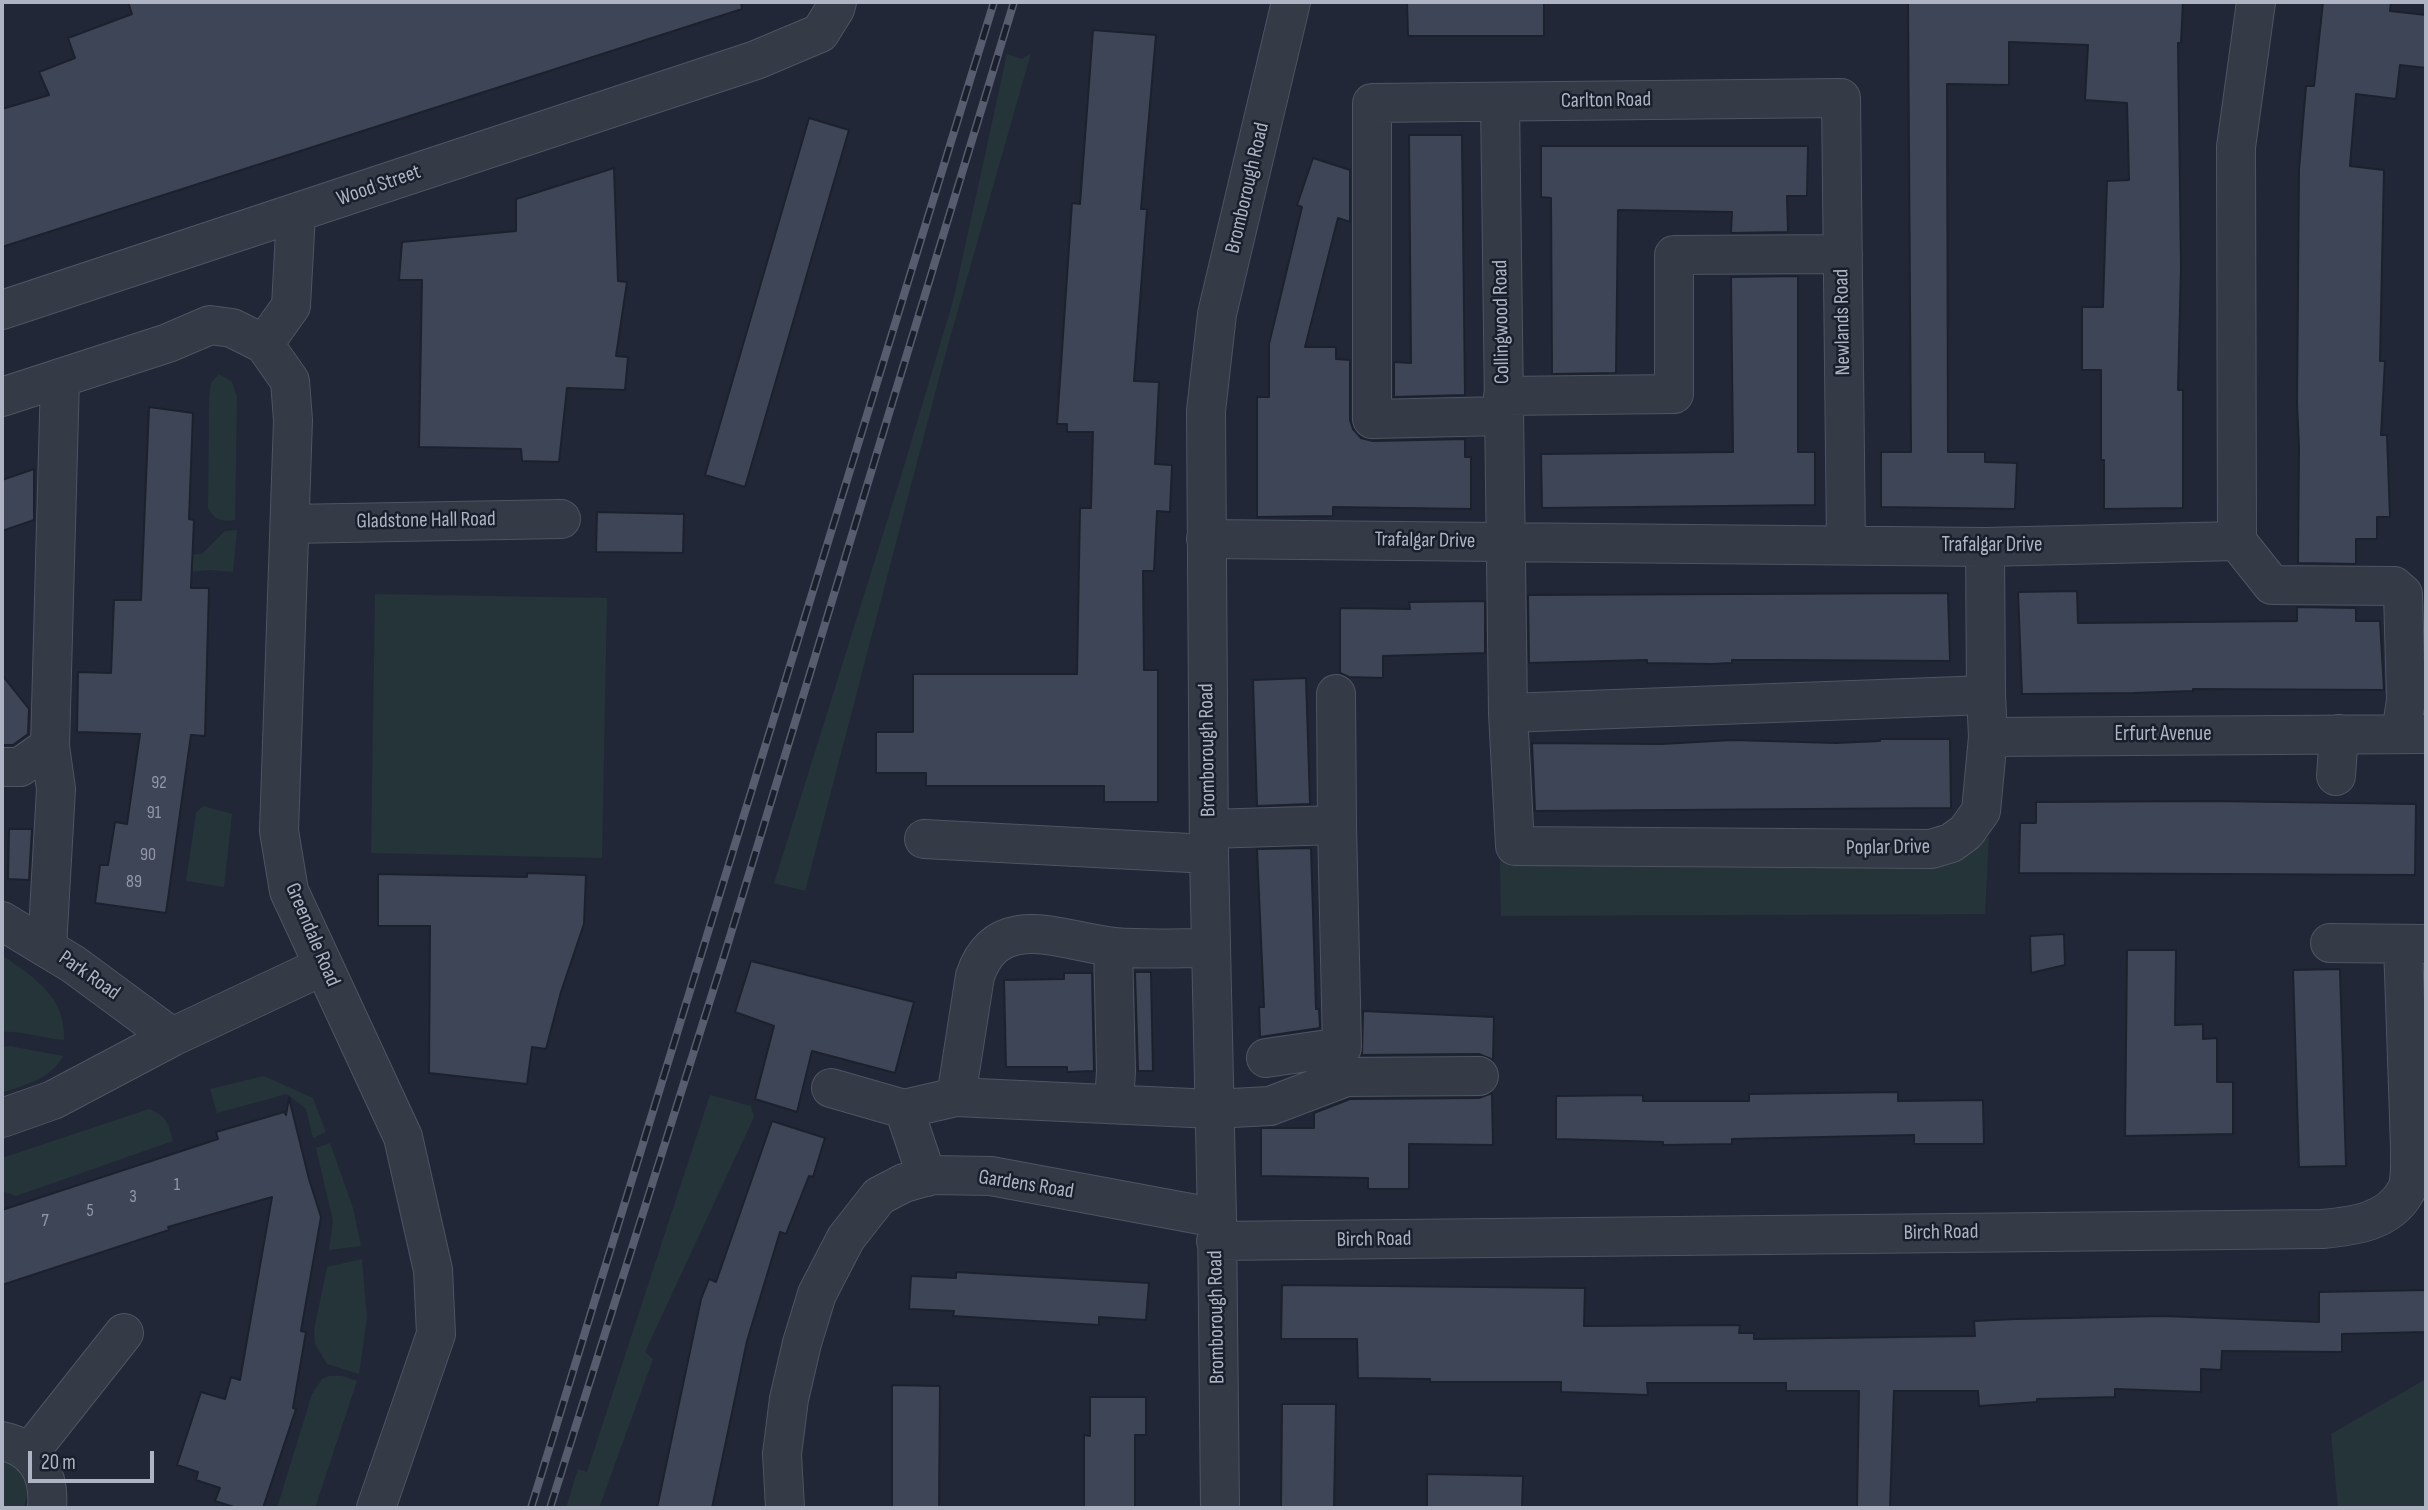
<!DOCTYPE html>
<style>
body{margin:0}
#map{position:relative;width:2428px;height:1510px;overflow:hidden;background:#222737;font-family:"Sofia Sans Condensed",sans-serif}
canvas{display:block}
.frame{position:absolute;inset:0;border:4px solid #afb4c4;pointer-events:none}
.scale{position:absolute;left:28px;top:1451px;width:126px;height:32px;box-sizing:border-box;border:4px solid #afb4c4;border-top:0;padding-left:9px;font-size:21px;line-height:24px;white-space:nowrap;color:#afb4c4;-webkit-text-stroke:5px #1a1f2c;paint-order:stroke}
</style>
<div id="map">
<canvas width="2428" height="1510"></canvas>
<div class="frame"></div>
<div class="scale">20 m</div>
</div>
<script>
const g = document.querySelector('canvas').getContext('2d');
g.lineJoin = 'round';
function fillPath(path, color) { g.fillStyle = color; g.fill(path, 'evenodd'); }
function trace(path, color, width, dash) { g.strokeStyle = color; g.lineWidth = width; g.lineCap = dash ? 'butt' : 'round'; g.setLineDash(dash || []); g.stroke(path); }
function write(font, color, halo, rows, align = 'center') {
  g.font = font + ' "Sofia Sans Condensed",sans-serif'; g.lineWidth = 5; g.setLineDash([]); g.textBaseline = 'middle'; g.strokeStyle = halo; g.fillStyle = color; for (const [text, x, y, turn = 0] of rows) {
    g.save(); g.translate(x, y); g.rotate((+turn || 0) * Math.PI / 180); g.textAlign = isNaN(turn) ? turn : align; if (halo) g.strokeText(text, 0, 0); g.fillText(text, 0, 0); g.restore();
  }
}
fillPath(new Path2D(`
 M1031 53 944 359 805 891 774 883 899 483 953 301 1007 54 1022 59Z
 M219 374 232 382 237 397 235 520C221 522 215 520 208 508L209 400 211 383Z
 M237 530 233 572 210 570 185 572 184 555 202 554 225 531Z
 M375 594 607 598 602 858 371 853Z
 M203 806 232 814 224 887 186 881 196 813Z
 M1989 837 1985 914 1501 916 1500 861H1952Z
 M2 955C34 978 66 996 64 1040 43 1039 22 1030 2 1032Z
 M10 1046 63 1056C51 1079 25 1085 2 1093V1047Z
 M264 1076 313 1098 326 1132 313 1138 306 1109 287 1094 217 1113 210 1089Z
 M710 1095 751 1106 754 1117 645 1352 653 1359 599 1508H566L578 1469 587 1472Z
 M149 1109C167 1116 168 1123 173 1141L16 1196 2 1191V1158Z
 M330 1143 353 1208 361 1246 329 1250 333 1221 316 1148Z
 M362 1259 367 1318 359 1374 327 1364 315 1344 314 1330 327 1267Z
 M329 1376H342L357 1381 315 1508H277L312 1394 322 1379Z
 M2426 1379V1508H2338L2331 1434Z
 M2 1458 16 1462 29 1487 24 1508H2Z`), '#243439');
const building = new Path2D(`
 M128 2H741L742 9 2 247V109L49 95 39 72 75 58 68 38 132 14Z
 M1407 2H1544V36H1408Z
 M1908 2H2183L2181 43H2178L2181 267 2178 390H2183V508L2104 509V460H2101V370H2082V307H2103L2107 181 2129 180 2127 103 2085 100 2088 45 2009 42V85L1947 84 1948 452H1985V462L2017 463 2015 509 1881 507V452H1911Z
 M2323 2H2391L2390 11 2426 15V68L2400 65 2396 99 2356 94 2350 166 2384 170 2380 361H2385L2381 435H2387L2390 517H2377V539H2356V564L2298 563 2299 448 2297 403 2299 169 2306 86H2314Z
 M1093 30 1156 35 1141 209H1147L1134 381 1159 382 1155 464 1172 465 1170 512 1157 511 1154 571H1143L1144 670H1158V802H1104V786H926V773H876V732H913V674H1077L1080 508H1091L1093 432H1067V424H1057L1072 203 1080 204Z
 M809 118 849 130 745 487 705 475Z
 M1409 135H1462L1465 395 1394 397V362L1411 363Z
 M1541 146H1808L1807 196H1787L1788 232 1731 233 1732 212 1618 210 1616 373 1552 374 1551 198 1541 197Z
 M1313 158 1350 170V222L1338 218 1305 347H1336V359L1350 360V420L1353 429 1361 438 1373 441 1465 439V457H1471V509L1333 507V516L1257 517V397H1269V344L1302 207 1297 205Z
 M614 168 618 281 627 282 616 356 628 357 625 390 567 388 559 462 522 461 521 449 419 447 422 280H399L402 242 516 231V199Z
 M1798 276V452H1815V505L1542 508 1541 454 1733 452 1731 277Z
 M149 407 193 413 189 519 194 520 191 588H209L205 736 191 735 166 913 95 903 100 865H108L115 822 127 824 140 734 77 732 78 672 111 673 114 600H141Z
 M34 469V520L2 531V480Z
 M597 512 684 514 683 553 596 552Z
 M2077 591 2078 623 2297 621V607L2356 608V621H2380L2384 690 2193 689V691L2133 693 2022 694 2018 592Z
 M1948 593 1950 661 1776 660H1732V663L1711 664 1647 663V660L1529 663 1528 595Z
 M1485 601V653L1383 656V678L1349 677 1340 673V608L1410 609 1409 602Z
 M2 675 29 709 28 734 13 745H2Z
 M1306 678 1310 804 1257 806 1253 680Z
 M1880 739H1950L1951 808 1535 811 1532 743 1662 744 1732 740 1836 743 1880 741Z
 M2212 801 2416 804 2415 875 2019 873 2020 823H2036V802Z
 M9 829H32L29 880 8 879Z
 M1311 848 1316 1009H1319L1320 1028 1260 1037 1259 1007H1264L1257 849Z
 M527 873 586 875 584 924 561 992 546 1049 532 1047 527 1084 429 1073 430 926H378V874L527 877Z
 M2064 934 2065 965 2031 973 2030 936Z
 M2127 950H2176L2175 1025 2203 1024V1039L2217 1038V1082H2233V1134L2125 1136Z
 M751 961 914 1002 895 1073 812 1051 797 1112 755 1099 774 1026 735 1012Z
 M2340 969 2346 1166 2299 1167 2293 970Z
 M1135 972H1151L1153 1071H1138Z
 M1064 973H1092L1094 1071 1067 1072V1067H1006L1004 980 1064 979Z
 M1363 1011 1494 1017 1493 1060 1479 1054 1362 1055Z
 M1898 1092V1101L1983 1100 1984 1144H1914V1135L1732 1139V1144L1663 1145V1142L1556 1139V1096L1643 1095V1101H1749V1094Z
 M1492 1093 1493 1145 1409 1144V1189H1368V1178L1261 1176V1128H1314V1113L1350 1099 1479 1098Z
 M289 1098 309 1179 321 1217 301 1331 306 1332 293 1408 296 1409 263 1508H237L215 1501 220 1488 196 1480 198 1472 177 1465 201 1392 225 1399 231 1377 240 1380 272 1197 168 1227 169 1230 2 1285V1210L218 1139 216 1132 284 1112 286 1115Z
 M772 1121 825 1138 813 1177 809 1176 786 1234 780 1232 747 1341 712 1508H657L701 1299 709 1279 716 1282Z
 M956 1272 1149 1283 1146 1320 1099 1317V1325L953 1316 954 1311 909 1309 911 1276 956 1278Z
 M1282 1285 1585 1288 1584 1326 1740 1325 1739 1333H1754V1339L1975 1336 1974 1321 2016 1319 2163 1316 2319 1322V1292L2426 1290V1332L2342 1334V1352L2222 1351 2221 1370 2201 1369V1392L2115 1389V1397L2037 1399V1402L1979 1406 1978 1391H1894L1890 1508 1857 1507 1859 1391H1786V1383H1647L1648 1395 1561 1392V1382H1430V1379L1358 1378 1357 1339H1281Z
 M892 1385 940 1386 939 1508H892Z
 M1090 1397H1146V1435H1135V1508H1084V1435L1090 1436Z
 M1282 1404H1336L1334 1508H1281Z
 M1427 1474 1523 1476 1522 1508H1427Z`);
fillPath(building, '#3e4557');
trace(building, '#1c212e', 2);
const minor = new Path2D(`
 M1500 102 1508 713 1986 695
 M2 310 756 60 820 33 835 9 837 2
 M264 344 291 306 296 214
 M1503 396 1674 394V255L1843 254
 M2 397 168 343 210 325 232 328 264 344 290 381 293 420 279 831 289 891 403 1137 433 1270 436 1334 376 1508
 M1503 416 1372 419V103L1841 98 1846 545
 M290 524 561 519
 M1206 539 1985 547 2237 541 2236 147 2256 2
 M2237 541 2272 585 2394 586 2403 594 2406 700 2401 734
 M1336 694 1337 825
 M1508 713 1515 846 1931 849 1951 843 1966 832 1981 811 1988 737 1986 695 1985 547
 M1988 737 2425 734
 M2 767H20L50 746 60 378
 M2336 776 2339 734
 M1209 829 1337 825 1342 1047 1266 1058
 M924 839 1209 854
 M2 921 73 964 172 1037
 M2330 943 2426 944
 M1113 947 1116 1071 1114 1104
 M47 948 56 789 50 746
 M831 1088 904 1109 927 1177
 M956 1097 975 976C998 908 1063 942 1114 947 1146 950 1179 948 1210 948
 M904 1109 956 1097 1213 1109 1270 1106 1346 1077 1479 1076
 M2 1118 53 1100 172 1037 323 966
 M1216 1241 2322 1229C2354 1226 2389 1222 2406 1191 2413 1177 2409 1133 2409 1116 2407 1059 2405 1002 2403 945
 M2 1441C36 1448 50 1475 47 1508
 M29 1453 124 1333
 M785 1508 782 1454 789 1399 802 1343 817 1294 846 1238 879 1196 904 1183 932 1175 991 1176 1217 1218
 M1220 1508 1217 1218 1209 854 1206 411 1217 314 1291 2`);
trace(minor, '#4f5462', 40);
trace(minor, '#353a47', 38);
const rail = new Path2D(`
 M531 1508 994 2
 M550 1508 725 953 1014 2`);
trace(rail, '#575d6e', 8);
trace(rail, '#1a1f2c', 5, [16]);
write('18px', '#9398a9', null, [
 ["92",159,783],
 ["91",154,813],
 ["90",148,855],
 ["89",134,882],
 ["1",177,1185],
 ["3",133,1197],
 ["5",90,1211],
 ["7",45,1221]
]);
write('21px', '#afb4c4', '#1a1f2c', [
 ["Carlton Road",1606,101,-1],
 ["Wood Street",379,186,-19],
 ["Bromborough Road",1248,188,-77],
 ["Collingwood Road",1502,322,-91],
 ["Newlands Road",1843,322,-91],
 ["Gladstone Hall Road",426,521,-1],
 ["Trafalgar Drive",1425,541,1],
 ["Trafalgar Drive",1992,546],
 ["Erfurt Avenue",2163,735],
 ["Bromborough Road",1208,750,-91],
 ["Poplar Drive",1888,848,-1],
 ["Greendale Road",312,935,67],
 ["Park Road",89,976,35],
 ["Gardens Road",1026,1185,9],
 ["Birch Road",1941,1233,-1],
 ["Birch Road",1374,1240,-1],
 ["Bromborough Road",1217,1317,-91]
]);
</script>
